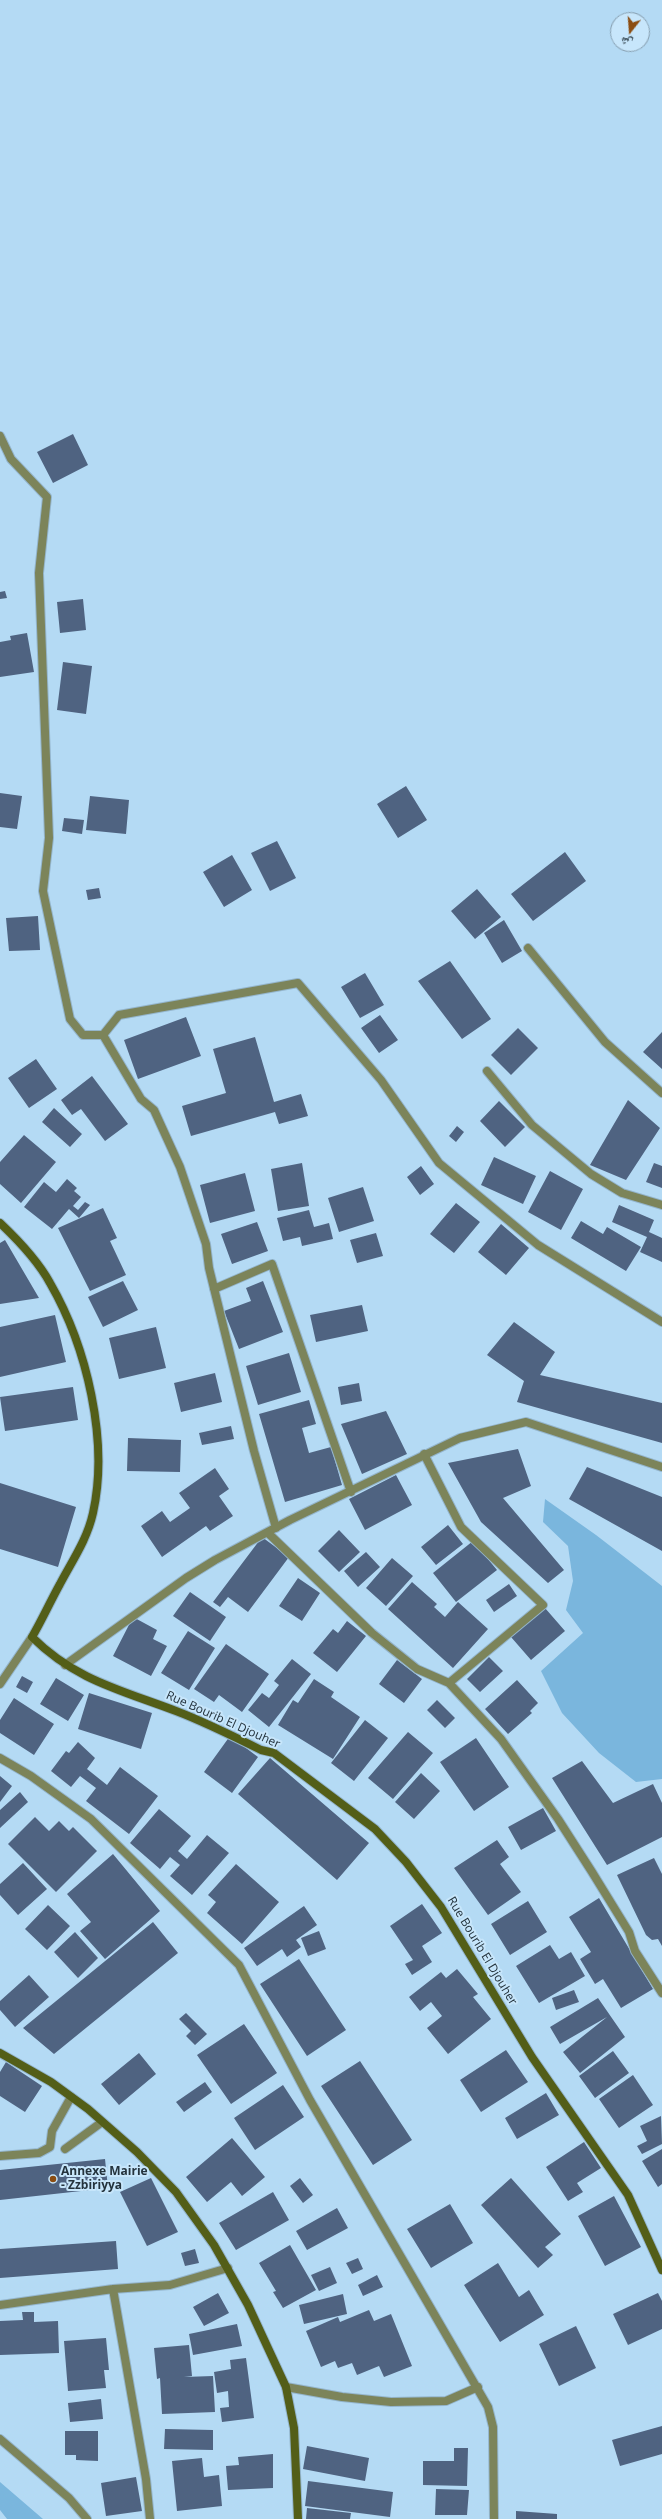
<!DOCTYPE html>
<meta charset="utf-8">
<style>
body{margin:0}
#map{position:relative;width:662px;height:2519px;overflow:hidden;background:#b4daf4;font-family:"Open Sans","Noto Naskh Arabic",sans-serif}
canvas{display:block}
.north{position:absolute;left:610px;top:12px;width:40px;height:40px;box-sizing:border-box;background:#c7e6fb;border:1px solid #869eaf;border-radius:50%;rotate:197deg;font-size:11px;font-weight:700;line-height:16px;text-align:center;color:#24333d}
.north::after{content:'';display:block;margin:auto;width:14px;height:18px;background:#8b4d12;clip-path:polygon(50% 0,100% 100%,50% 72%,0 100%)}
</style>
<div id="map">
<canvas width="662" height="2519"></canvas>
<div class="north">ش</div>
</div>
<script>
const g = document.querySelector('canvas').getContext('2d');
g.lineJoin = 'round';
function fillPath(path, color) { g.fillStyle = color; g.fill(path, 'evenodd'); }
function trace(path, color, width, dash) { g.strokeStyle = color; g.lineWidth = width; g.lineCap = dash ? 'butt' : 'round'; g.setLineDash(dash || []); g.stroke(path); }
function write(font, color, halo, rows, align = 'center') {
  g.font = font + ' "Open Sans",sans-serif'; g.lineWidth = 4; g.setLineDash([]); g.textBaseline = 'middle'; g.strokeStyle = halo; g.fillStyle = color; for (const [text, x, y, turn = 0] of rows) {
    g.save(); g.translate(x, y); g.rotate((+turn || 0) * Math.PI / 180); g.textAlign = isNaN(turn) ? turn : align; if (halo) g.strokeText(text, 0, 0); g.fillText(text, 0, 0); g.restore();
  }
}
fillPath(new Path2D(`
 M545 1499 596 1535 662 1586V1779L636 1782 599 1753 562 1713 541 1671 583 1633 566 1610 573 1581 568 1546 543 1522Z
 M0 2482 43 2519H7L0 2510Z`), '#7ab6dd');
fillPath(new Path2D(`
 M73 434 88 465 53 483 37 452Z
 M5 591 7 598 0 599V592Z
 M83 599 86 630 60 633 57 602Z
 M27 633 34 672 0 677V642L11 640 10 636Z
 M63 662 92 666 86 714 57 710Z
 M406 786 427 820 398 838 377 804Z
 M0 793 22 796 17 829 0 827Z
 M90 796 129 800 126 834 86 830Z
 M64 818 84 820 82 834 62 831Z
 M277 841 296 878 270 891 251 853Z
 M565 852 586 881 533 921 511 894Z
 M232 855 252 890 224 907 203 872Z
 M99 888 101 898 88 900 86 890Z
 M477 889 501 917 475 939 451 911Z
 M38 916 40 950 9 951 6 918Z
 M504 920 522 951 502 963 484 933Z
 M450 961 491 1019 462 1039 418 981Z
 M365 973 384 1005 360 1018 341 987Z
 M380 1015 398 1040 379 1053 361 1028Z
 M186 1017 201 1056 138 1079 124 1040Z
 M518 1028 538 1048 511 1075 491 1055Z
 M662 1032V1069L643 1052Z
 M255 1037 274 1102 301 1094 308 1116 279 1124 275 1112 191 1136 182 1106 226 1093 213 1049Z
 M36 1059 57 1089 29 1108 8 1078Z
 M92 1076 128 1124 105 1141 81 1109 72 1115 61 1100Z
 M628 1100 660 1128 626 1180 590 1165Z
 M499 1101 525 1127 505 1147 480 1121Z
 M54 1108 82 1134 70 1147 42 1122Z
 M457 1126 464 1132 456 1142 449 1136Z
 M24 1135 56 1162 21 1203 0 1184V1162Z
 M494 1157 536 1176 523 1204 481 1185Z
 M302 1163 309 1206 278 1211 271 1169Z
 M654 1163 662 1166V1188L646 1182Z
 M421 1166 434 1184 420 1195 407 1177Z
 M550 1171 583 1189 561 1230 528 1212Z
 M245 1173 255 1211 210 1223 200 1185Z
 M67 1179 77 1188 74 1191 81 1197 73 1206 78 1210 85 1202 90 1205 79 1218 69 1209 52 1229 24 1207 44 1182 56 1192Z
 M363 1187 374 1221 339 1232 328 1198Z
 M456 1203 480 1222 454 1253 430 1234Z
 M619 1205 654 1220 649 1232 662 1238V1262L640 1252 647 1237 612 1222Z
 M103 1208 117 1238 110 1241 126 1275 90 1291 58 1228Z
 M309 1210 314 1227 329 1223 333 1239 302 1246 300 1237 283 1241 277 1218Z
 M581 1221 603 1234 607 1227 641 1247 626 1271 571 1238Z
 M257 1222 268 1251 232 1264 221 1234Z
 M501 1224 529 1248 506 1275 478 1252Z
 M376 1233 383 1256 357 1263 350 1240Z
 M5 1240 39 1298 0 1304V1243Z
 M123 1281 138 1310 103 1327 88 1297Z
 M263 1281 283 1332 239 1349 224 1311 251 1301 246 1288Z
 M362 1305 368 1331 316 1342 310 1315Z
 M55 1315 66 1362 0 1377V1327Z
 M514 1322 555 1352 540 1375 662 1403V1443L517 1402 524 1381 487 1355Z
 M156 1327 166 1368 119 1379 109 1338Z
 M289 1353 301 1392 258 1405 246 1366Z
 M215 1373 222 1402 181 1412 174 1383Z
 M359 1383 362 1401 341 1405 338 1387Z
 M73 1387 78 1420 5 1431 0 1397Z
 M309 1400 316 1424 302 1428 309 1453 331 1447 342 1485 285 1502 259 1414Z
 M386 1411 407 1454 362 1474 341 1424Z
 M231 1426 234 1439 202 1445 199 1433Z
 M128 1438 181 1440 180 1472 127 1471Z
 M518 1449 531 1486 503 1498 564 1570 548 1583 481 1522 448 1463Z
 M587 1467 662 1497V1551L569 1499Z
 M215 1468 229 1489 219 1496 233 1516 210 1531 206 1526 162 1557 141 1526 162 1511 170 1522 190 1508 179 1493Z
 M396 1475 412 1505 365 1530 349 1499Z
 M0 1483 76 1507 58 1567 0 1549Z
 M448 1525 463 1544 436 1565 421 1547Z
 M339 1530 360 1552 339 1572 318 1551Z
 M262 1537 289 1557 248 1612 228 1597 220 1607 213 1602Z
 M473 1541 497 1570 456 1602 433 1573Z
 M366 1552 380 1567 358 1587 344 1571Z
 M392 1558 413 1576 386 1606 366 1588Z
 M298 1578 320 1593 302 1621 279 1606Z
 M412 1582 437 1604 434 1607 445 1617 458 1602 488 1629 453 1668 388 1609Z
 M509 1584 517 1596 494 1612 486 1600Z
 M190 1592 226 1617 210 1641 173 1616Z
 M545 1608 565 1631 531 1660 511 1637Z
 M133 1617 157 1630 153 1639 167 1646 151 1676 113 1656Z
 M347 1621 366 1636 337 1672 313 1653 333 1629 338 1633Z
 M188 1631 215 1648 189 1690 161 1673Z
 M226 1644 269 1674 242 1712 219 1695 214 1702 194 1689Z
 M489 1657 503 1671 480 1692 467 1679Z
 M292 1659 311 1674 269 1727 248 1710 262 1693 269 1698 279 1685 274 1681Z
 M397 1660 422 1679 404 1703 379 1684Z
 M22 1676 33 1682 27 1693 16 1687Z
 M56 1678 84 1695 68 1721 40 1704Z
 M314 1679 334 1692 331 1697 360 1717 333 1759 278 1725 293 1700 298 1703Z
 M517 1680 538 1703 530 1711 532 1713 508 1734 485 1709Z
 M89 1693 152 1713 141 1749 78 1729Z
 M14 1698 54 1724 34 1755 0 1733V1720Z
 M437 1700 455 1718 445 1728 427 1710Z
 M365 1720 388 1738 354 1781 331 1763Z
 M408 1732 433 1753 393 1799 368 1778Z
 M230 1736 258 1757 232 1793 204 1772Z
 M476 1738 509 1787 474 1811 440 1762Z
 M78 1742 95 1758 87 1769 107 1785 120 1767 158 1796 129 1834 86 1801 96 1788 80 1776 71 1787 51 1771 66 1751 69 1753Z
 M270 1758 369 1843 337 1880 238 1794Z
 M582 1761 613 1803 653 1784 662 1803V1837L607 1865 552 1778Z
 M421 1773 440 1791 414 1819 395 1802Z
 M0 1776 12 1786 0 1802Z
 M20 1792 28 1802 0 1828V1810Z
 M543 1808 556 1831 521 1850 508 1827Z
 M159 1809 191 1836 178 1851 187 1859 207 1835 229 1853 192 1895 170 1876 180 1865 170 1857 160 1869 130 1843Z
 M35 1817 49 1831 59 1821 69 1831 73 1827 97 1851 56 1892 8 1844Z
 M497 1840 509 1857 500 1864 521 1892 488 1915 454 1868Z
 M113 1854 160 1911 105 1959 80 1931 91 1922 67 1894Z
 M654 1858 662 1874V1946L658 1939 652 1940 646 1935 617 1875Z
 M23 1863 47 1889 18 1915 0 1895V1884Z
 M236 1864 279 1902 242 1944 207 1913 216 1902 208 1895Z
 M599 1898 653 1989 621 2008 603 1979 595 1984 580 1959 591 1952 569 1917Z
 M528 1901 547 1932 510 1955 491 1924Z
 M422 1904 442 1933 422 1946 432 1962 412 1975 405 1964 413 1960 390 1926Z
 M48 1905 70 1926 47 1950 25 1929Z
 M304 1906 317 1925 296 1940 301 1947 287 1957 282 1949 257 1966 244 1948Z
 M153 1922 178 1953 54 2054 23 2028Z
 M319 1931 326 1949 308 1956 301 1938Z
 M75 1932 98 1958 78 1978 54 1952Z
 M550 1945 559 1959 571 1952 585 1976 539 2003 516 1966Z
 M299 1959 346 2030 307 2056 260 1984Z
 M457 1969 478 1994 473 1997 491 2019 448 2054 427 2028 442 2016 431 2002 420 2011 409 1997 441 1972 446 1978Z
 M29 1975 49 1997 15 2027 0 2010V2001Z
 M574 1990 579 2002 556 2010 552 1998Z
 M598 1998 625 2037 580 2073 563 2052 607 2017 560 2044 550 2027Z
 M186 2013 207 2034 195 2045 186 2036 191 2031 179 2019Z
 M244 2024 277 2073 231 2104 197 2055Z
 M506 2050 528 2082 481 2112 460 2080Z
 M613 2051 629 2073 595 2098 579 2076Z
 M139 2053 156 2074 119 2105 101 2084Z
 M360 2061 412 2140 373 2165 321 2086Z
 M6 2062 42 2086 25 2112 0 2096V2072Z
 M633 2075 653 2105 619 2128 599 2099Z
 M205 2082 212 2092 184 2112 176 2102Z
 M283 2085 304 2117 255 2150 234 2118Z
 M546 2093 559 2115 517 2139 505 2118Z
 M661 2116 662 2144 642 2154 637 2146 647 2141 640 2126Z
 M232 2138 265 2177 242 2196 231 2182 207 2202 186 2177Z
 M584 2142 601 2168 577 2183 583 2192 568 2201 546 2167Z
 M662 2149V2184L658 2187 642 2161Z
 M105 2159 108 2188 0 2200V2170Z
 M151 2178 178 2232 147 2246 120 2192Z
 M300 2178 313 2195 303 2203 290 2186Z
 M511 2178 561 2234 545 2247 553 2255 538 2268 481 2205Z
 M273 2192 289 2220 236 2250 219 2223Z
 M614 2196 641 2247 605 2266 578 2216Z
 M450 2204 473 2243 431 2268 407 2229Z
 M337 2208 348 2228 307 2250 296 2231Z
 M116 2241 118 2269 0 2278V2249Z
 M290 2245 316 2290 283 2308 273 2292 276 2291 259 2263Z
 M195 2249 199 2263 185 2266 181 2253Z
 M358 2258 363 2269 352 2274 346 2263Z
 M498 2263 519 2297 529 2290 544 2315 500 2342 464 2285Z
 M330 2267 337 2283 319 2291 311 2275Z
 M377 2275 383 2287 363 2296 358 2285Z
 M218 2293 229 2313 204 2326 193 2307Z
 M658 2293 662 2301V2329L628 2345 613 2314Z
 M343 2294 347 2314 304 2324 299 2305Z
 M369 2310 374 2321 391 2314 412 2366 384 2377 379 2366 357 2375 352 2363 338 2368 335 2361 321 2367 306 2331 338 2317 340 2322Z
 M22 2312H34V2322L58 2321 59 2353 0 2355V2321L23 2320Z
 M237 2324 242 2346 193 2355 189 2334Z
 M576 2326 596 2368 559 2386 539 2344Z
 M106 2338 109 2370H104L106 2388 68 2391 64 2341Z
 M189 2345 192 2376 184 2377 213 2376 215 2412 162 2414 160 2378 157 2379 154 2348Z
 M246 2358 254 2418 222 2422 220 2408 229 2407 228 2391 217 2393 214 2372 231 2369 230 2360Z
 M101 2399 103 2419 70 2422 68 2403Z
 M662 2426V2454L620 2466 612 2440Z
 M165 2429 213 2430V2450L164 2449Z
 M65 2431H98V2461L76 2460V2455H65Z
 M307 2446 369 2458 365 2481 303 2469Z
 M454 2448H468L467 2486 423 2485V2461H454Z
 M273 2454V2488L228 2490 226 2466 239 2465 238 2457Z
 M202 2458 204 2477 219 2475 222 2506 177 2511 172 2461Z
 M136 2477 142 2511 106 2516 101 2483Z
 M308 2481 393 2492 390 2517 305 2506Z
 M436 2489 469 2490 467 2515H435Z
 M307 2508 351 2513 350 2519H306Z
 M516 2511 557 2514V2519H516Z`), '#4f6381');
const minor = new Path2D(`
 M0 436 11 459 47 497 39 573 49 838 43 891 70 1019 83 1035H103
 M528 948 605 1042 662 1093
 M103 1035 119 1015 298 983 381 1080 439 1163 538 1245 662 1322
 M103 1035 141 1099 154 1110 180 1167 206 1244 209 1268 254 1451 276 1528
 M487 1071 532 1125 591 1174 622 1193 662 1205
 M214 1289 272 1264 351 1492
 M424 1454 461 1527 543 1605 449 1683
 M268 1533 372 1633 417 1669 449 1683 501 1739 558 1819 592 1872 629 1932 635 1951 662 1993
 M65 1665 186 1578 215 1560 290 1520 460 1438 526 1422 662 1467
 M0 1684 32 1637
 M0 1758 31 1776 91 1819 239 1965 310 2100 488 2407 493 2427 494 2519
 M65 2149 102 2122
 M0 2156 39 2153 50 2147 52 2131 71 2097
 M113 2289 146 2479 150 2519
 M0 2305 113 2289 170 2285 228 2268
 M286 2387 342 2397 391 2402 446 2401 478 2387
 M0 2439 69 2498 87 2519`);
const secondary = new Path2D(`
 M0 1223C18 1240 38 1261 50 1283 87 1347 109 1441 93 1513 87 1540 72 1561 60 1584 50 1602 42 1620 32 1637 75 1680 121 1690 176 1711 205 1722 233 1736 261 1750L274 1753 375 1829 406 1862 441 1907 532 2057 628 2195 662 2270
 M0 2053 51 2082 88 2109 137 2152 176 2192 214 2245 248 2305 286 2387 294 2428 298 2519`);
trace(minor, '#94b5cc', 10);
trace(secondary, '#94b5cc', 10);
trace(minor, '#7c845a', 8);
trace(secondary, '#535e18', 8);
for (const [x, y, r, color] of [
 [53,2179,4,"#8b4d12"]
]) { const dot = new Path2D(); dot.arc(x, y, r, 0, 2 * Math.PI); g.fillStyle = color; g.fill(dot); trace(dot, '#c7e6fb', 1.5); }
write('12px', '#24333d', '#c7e6fb', [
 ["Rue Bourib El Djouher",223,1720,24],
 ["Rue Bourib El Djouher",482,1951,59]
]);
write('bold 12px', '#24333d', '#c7e6fb', [
 ["Annexe Mairie",61,2172],
 ["- Zzbiriyya",61,2186]
], 'left');
</script>
